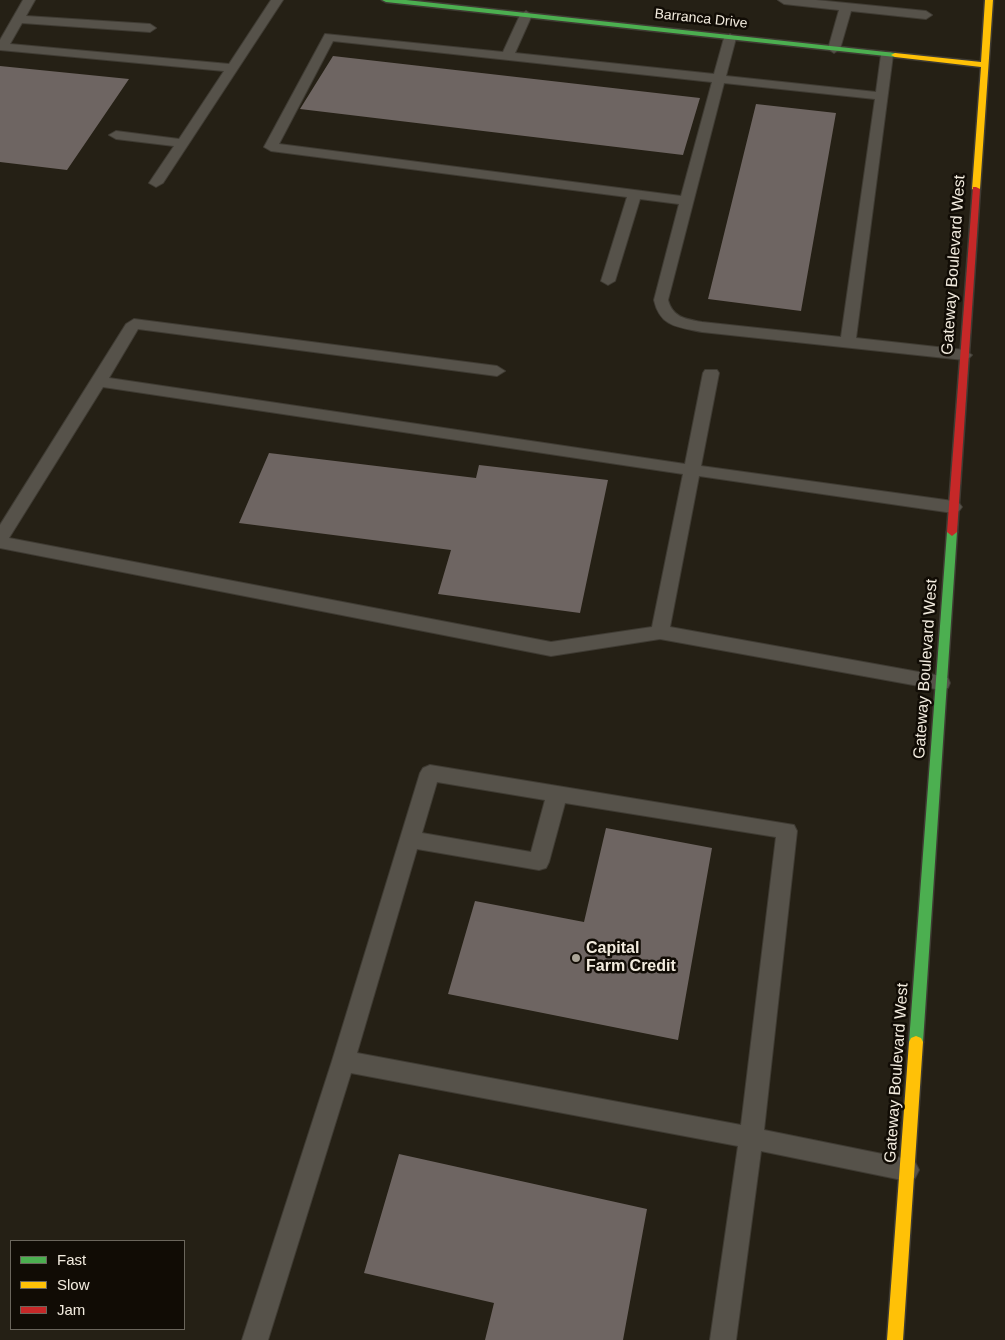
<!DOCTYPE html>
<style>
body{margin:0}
#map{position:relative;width:1005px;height:1340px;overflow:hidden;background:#252015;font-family:Helvetica,sans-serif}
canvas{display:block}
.legend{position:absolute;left:10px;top:1240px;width:175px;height:90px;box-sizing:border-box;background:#110c05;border:1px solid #6b665c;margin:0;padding:6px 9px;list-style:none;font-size:15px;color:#f3ecdf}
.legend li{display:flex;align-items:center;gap:10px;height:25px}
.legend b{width:25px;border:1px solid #6b665c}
</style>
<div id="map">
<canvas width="1005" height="1340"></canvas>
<ul class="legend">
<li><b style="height:6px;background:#4caf50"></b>Fast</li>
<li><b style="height:6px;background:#ffc107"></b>Slow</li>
<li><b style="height:6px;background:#c62828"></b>Jam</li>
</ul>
</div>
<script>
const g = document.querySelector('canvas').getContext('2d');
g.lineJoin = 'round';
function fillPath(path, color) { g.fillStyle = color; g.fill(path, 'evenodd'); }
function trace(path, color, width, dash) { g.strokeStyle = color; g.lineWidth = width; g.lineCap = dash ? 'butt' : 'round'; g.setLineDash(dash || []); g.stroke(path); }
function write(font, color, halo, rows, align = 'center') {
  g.font = font + ' Helvetica,sans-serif'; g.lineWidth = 5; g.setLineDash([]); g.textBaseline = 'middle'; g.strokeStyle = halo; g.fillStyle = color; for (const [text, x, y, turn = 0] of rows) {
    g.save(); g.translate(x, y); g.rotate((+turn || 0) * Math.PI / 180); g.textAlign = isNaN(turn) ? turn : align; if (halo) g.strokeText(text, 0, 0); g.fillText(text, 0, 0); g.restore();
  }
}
fillPath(new Path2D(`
 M333 56 700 98 683 155 300 109Z
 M0 66 129 79 67 170 0 162Z
 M756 104 836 113 801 311 708 299Z
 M269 453 476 478 479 465 608 480 580 613 438 594 451 550 239 523Z
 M606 828 712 848 678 1040 448 994 475 901 584 922Z
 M399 1154 647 1209 623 1340H485L494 1303 364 1273Z`), '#6e6562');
const lane = new Path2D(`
 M23 0H35L26 16 150 24 156 28 150 32 22 23 10 44 229 64 271 0H283L163 183 156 187 149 183 174 146 116 139 109 135 116 131 179 139 224 71 0 50V40Z
 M778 0H816L926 11 932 15 926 19 851 11 840 49 834 53 828 49 839 10 784 4Z
 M526 11 532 15 515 53 714 74 724 38 730 34 736 38 726 76 876 92 881 55 883 52H891L893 55 856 338 964 350 972 355 969 358 964 360 702 332C678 327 660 327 654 300L679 204 640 199 615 281 608 285 601 281 627 197 271 151 264 147 325 34 503 52 520 15ZM333 41 712 82 681 196 279 144ZM724 83 875 99 841 337 702 322C686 319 673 318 668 300Z
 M134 319 497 366 505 371 497 376 138 329 109 378 685 464 703 373 705 370H717L719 373 701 466 953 501 959 503 962 507 959 511 953 513 699 476 670 627 941 676 948 678 950 683 948 688 941 690 660 639 551 656 0 548V525L126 324ZM103 387 683 474 652 627 551 642 9 538Z
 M430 765 794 825 797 831 764 1130 907 1159 915 1162 919 1170 915 1178 907 1181 761 1151 736 1340H710L738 1146 351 1073 268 1340H242L332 1061 420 773 423 768ZM437 782 545 800 531 852 422 833ZM565 803 776 837 741 1125 357 1053 417 849 539 870 546 868 549 862Z`);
const fast = new Path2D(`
 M382 0H406L895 53 899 55 895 57 386 2Z
 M952 528 957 532 923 1042 921 1046 916 1048 911 1046 909 1042 947 532Z`);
const slow = new Path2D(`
 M985 0H993L980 189 976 191 972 189 981 67 895 57 891 55 895 53 981 62Z
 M916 1036 921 1038 923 1042 903 1340H887L909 1042 911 1038Z`);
const jam = new Path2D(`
 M973 187H976L980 189 957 532 952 536 947 532Z`);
trace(lane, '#3f3b33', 2);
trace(fast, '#3f3b33', 3);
trace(slow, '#3f3b33', 3);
trace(jam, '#3f3b33', 3);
fillPath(lane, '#56524a');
fillPath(fast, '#4caf50');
fillPath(slow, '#ffc107');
fillPath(jam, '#c62828');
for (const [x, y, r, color] of [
 [576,958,5,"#aba598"]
]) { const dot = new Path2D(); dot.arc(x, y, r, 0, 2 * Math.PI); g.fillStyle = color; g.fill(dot); trace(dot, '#110c05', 2); }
write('14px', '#f3ecdf', '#110c05', [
 ["Barranca Drive",701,19,6]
]);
write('16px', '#f3ecdf', '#110c05', [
 ["Gateway Boulevard West",954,265,-86],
 ["Gateway Boulevard West",926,669,-86],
 ["Gateway Boulevard West",897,1073,-86]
]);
write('bold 16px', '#f3ecdf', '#110c05', [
 ["Capital",586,949],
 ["Farm Credit",586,967]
], 'left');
</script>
